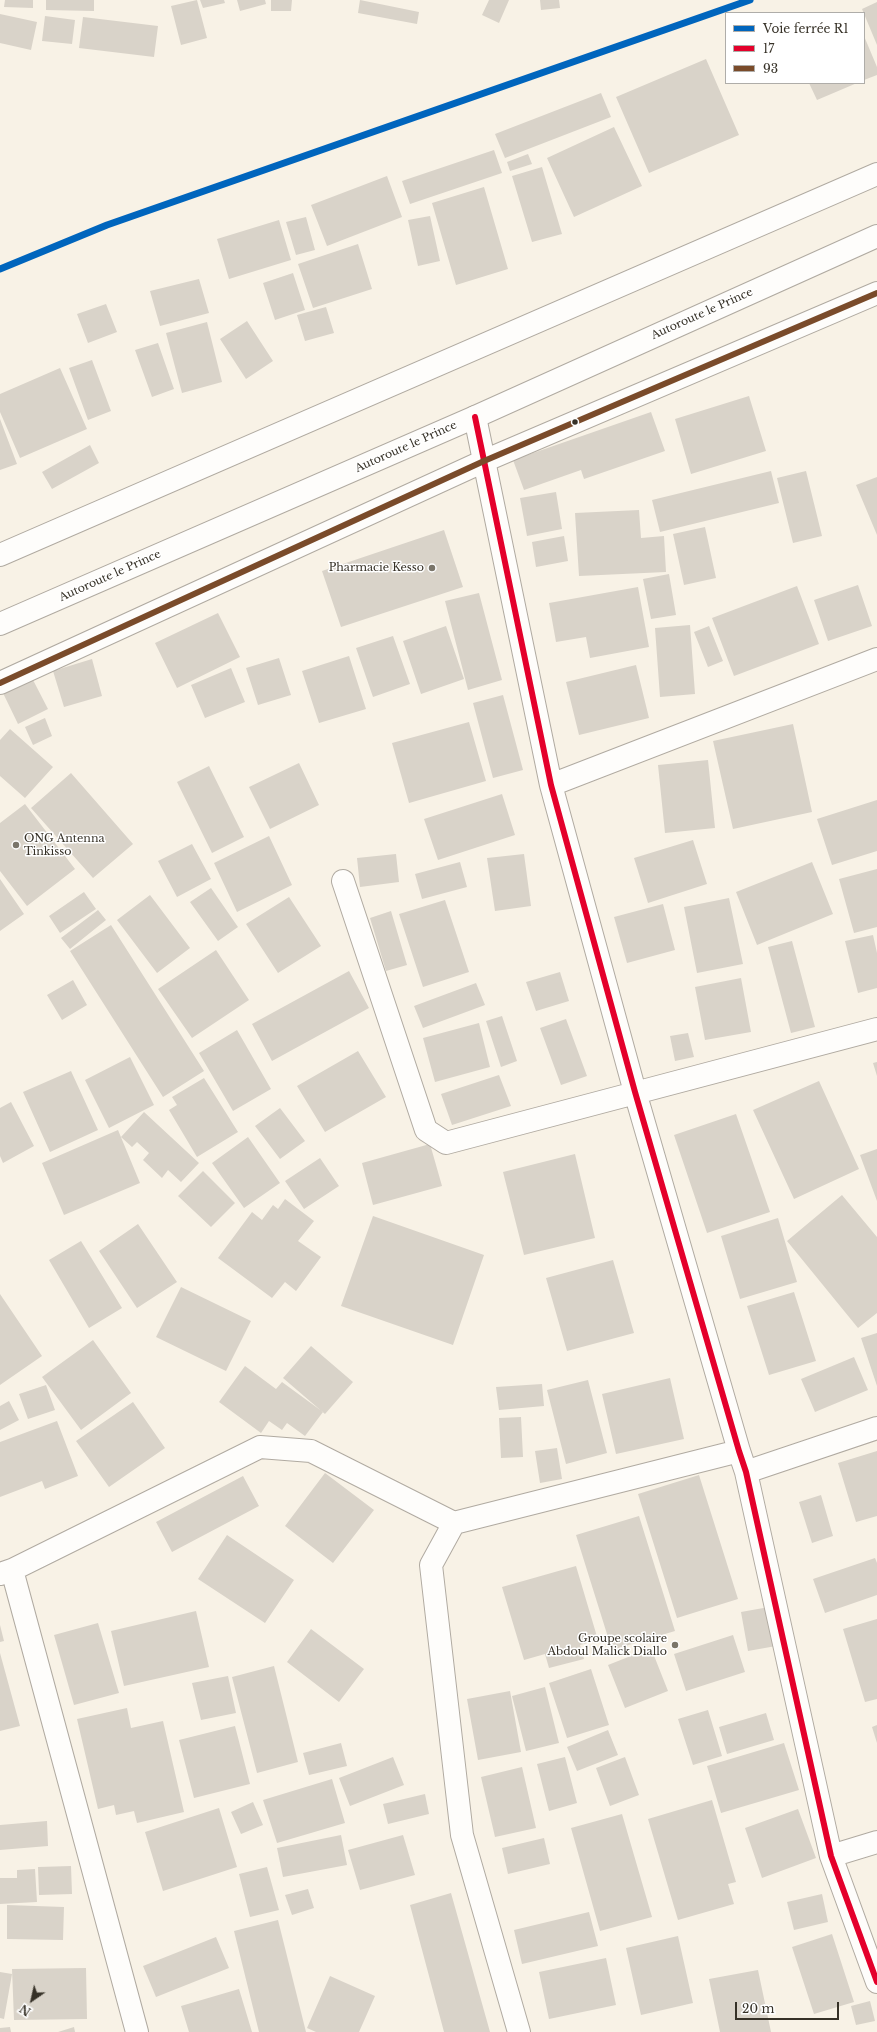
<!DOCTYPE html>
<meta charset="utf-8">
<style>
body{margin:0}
#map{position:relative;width:877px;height:2032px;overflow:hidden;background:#f8f2e6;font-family:"Libre Baskerville",serif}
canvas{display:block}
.legend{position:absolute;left:725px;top:12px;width:140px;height:72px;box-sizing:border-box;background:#fff;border:1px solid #afada9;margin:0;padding:5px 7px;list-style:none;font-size:12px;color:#363127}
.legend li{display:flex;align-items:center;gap:8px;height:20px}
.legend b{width:20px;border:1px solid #afada9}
.north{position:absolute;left:12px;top:1980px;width:40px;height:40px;-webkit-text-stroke:3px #fff;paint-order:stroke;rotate:214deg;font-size:11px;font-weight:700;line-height:16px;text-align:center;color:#363127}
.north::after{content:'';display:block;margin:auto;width:14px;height:18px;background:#363127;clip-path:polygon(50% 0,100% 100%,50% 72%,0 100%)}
.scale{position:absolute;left:735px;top:2002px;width:104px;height:18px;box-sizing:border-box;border:2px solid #363127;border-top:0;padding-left:5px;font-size:12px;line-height:14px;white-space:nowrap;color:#363127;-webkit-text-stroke:3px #fff;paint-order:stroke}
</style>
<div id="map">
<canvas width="877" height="2032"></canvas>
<ul class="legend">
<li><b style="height:5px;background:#0065bd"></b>Voie ferrée R1</li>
<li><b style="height:5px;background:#e4002b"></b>17</li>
<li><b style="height:5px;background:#7a4b2a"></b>93</li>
</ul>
<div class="north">N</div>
<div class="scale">20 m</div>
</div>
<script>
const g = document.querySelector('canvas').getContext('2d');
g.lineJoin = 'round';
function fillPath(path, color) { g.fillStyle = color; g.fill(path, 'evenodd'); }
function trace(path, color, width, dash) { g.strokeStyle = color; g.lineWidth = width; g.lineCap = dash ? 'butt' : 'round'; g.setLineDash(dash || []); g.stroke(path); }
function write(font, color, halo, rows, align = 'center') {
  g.font = font + ' "Libre Baskerville",serif'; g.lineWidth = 3; g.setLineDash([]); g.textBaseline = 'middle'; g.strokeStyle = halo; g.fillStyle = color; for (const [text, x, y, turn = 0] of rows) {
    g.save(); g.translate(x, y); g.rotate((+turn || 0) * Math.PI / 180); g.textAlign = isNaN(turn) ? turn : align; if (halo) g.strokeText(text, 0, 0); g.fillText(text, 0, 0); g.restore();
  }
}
fillPath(new Path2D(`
 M5 0H33V8L4 7Z
 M46 0H94V11L46 10Z
 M197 0 207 38 181 45 171 6Z
 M200 0H224L225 3 203 8Z
 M237 0H265L266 4 240 11Z
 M271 0H292L291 11H271Z
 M360 0 419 12 417 24 358 13Z
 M489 0H509L499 23 482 15Z
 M540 0H559L560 8 541 10Z
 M877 2V45L862 9Z
 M0 14 37 22 31 50 0 43Z
 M45 16 75 20 72 44 42 41Z
 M83 17 158 26 154 57 79 48Z
 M864 36 877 67V75L864 80Z
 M706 59 739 135 649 173 616 97Z
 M809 83H857L817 100Z
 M601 93 611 117 505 158 495 134Z
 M614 127 642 186 574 217 547 158Z
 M494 150 502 173 410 204 402 181Z
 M528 154 532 164 510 171 507 162Z
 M542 167 562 234 532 242 512 176Z
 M387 176 402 217 327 246 311 205Z
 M484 187 508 269 456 285 432 203Z
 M430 216 440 261 418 266 408 220Z
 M306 217 315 250 296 255 286 222Z
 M279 220 291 260 229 279 217 239Z
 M358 244 372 289 313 308 298 264Z
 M293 273 305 310 275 320 263 283Z
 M199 279 209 313 160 326 150 291Z
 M106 304 117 332 88 343 77 314Z
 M326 307 334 333 305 341 297 315Z
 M247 321 273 361 246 379 220 339Z
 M207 322 222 382 182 393 166 333Z
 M158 343 174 389 152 397 135 350Z
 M92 360 111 411 88 420 69 368Z
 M60 368 87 429 20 458 0 412V394Z
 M749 396 766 451 691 474 675 419Z
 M651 412 665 451 584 479 581 470 524 490 513 460Z
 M0 419 17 464 0 470Z
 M90 445 99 463 52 489 42 472Z
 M771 471 779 503 660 532 652 500Z
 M806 471 822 536 793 543 777 478Z
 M877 477V535L856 485Z
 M556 492 562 529 527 536 520 498Z
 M639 510 641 538 664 536 666 572 579 576 575 513Z
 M705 527 716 578 684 585 673 534Z
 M444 530 463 587 341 627 322 571Z
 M564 536 568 561 536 567 532 542Z
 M669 574 676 615 651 619 643 579Z
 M858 585 872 626 828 641 814 600Z
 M797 586 819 644 734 676 712 618Z
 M638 587 649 647 590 658 586 637 556 642 549 603Z
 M479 593 502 680 468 690 445 601Z
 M218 613 240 657 177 688 155 643Z
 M690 625 695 694 660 697 655 628Z
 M446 626 464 679 421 694 403 641Z
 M709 626 723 661 708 667 694 632Z
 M393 636 410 684 373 697 356 648Z
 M349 656 366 709 319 723 302 671Z
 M279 658 291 695 258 705 246 668Z
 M92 659 102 696 64 707 53 671Z
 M636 665 649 718 579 735 566 682Z
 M231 668 245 702 205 718 191 685Z
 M32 678 48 709 18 724 3 693Z
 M503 695 523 770 493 778 473 703Z
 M45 718 52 736 33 745 25 727Z
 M469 722 486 781 409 803 392 743Z
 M793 724 812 812 733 829 713 741Z
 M10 729 53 767 25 798 0 776V740Z
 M708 760 715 828 665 833 658 765Z
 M299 763 319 805 270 829 249 787Z
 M209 766 244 837 212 853 177 782Z
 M71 773 133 844 93 878 31 808Z
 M502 794 515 835 438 860 424 819Z
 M877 800V851L832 865 817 819Z
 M25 804 75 869 27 906 0 871V823Z
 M269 836 292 885 237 912 214 863Z
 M693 840 707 884 648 903 634 858Z
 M192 844 211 879 177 897 158 861Z
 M396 854 399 882 360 887 357 858Z
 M524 854 531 906 495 911 487 858Z
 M460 862 467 887 422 899 415 874Z
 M812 862 833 914 757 945 736 892Z
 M877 869V927L854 933 839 879Z
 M0 879 24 914 0 931Z
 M211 888 238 927 218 941 190 902Z
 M84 892 96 909 60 933 49 916Z
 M150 895 190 948 157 973 117 920Z
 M289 897 321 946 278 973 246 924Z
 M729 898 743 964 697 973 684 907Z
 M445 900 469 972 423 987 399 914Z
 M663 904 675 950 627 963 614 917Z
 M98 910 106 920 70 949 61 938Z
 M391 911 407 965 386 971 370 918Z
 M111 925 204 1071 163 1097 70 951Z
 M873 935 877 953V988L858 993 845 941Z
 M792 941 815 1027 791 1033 768 947Z
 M216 950 249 1000 192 1038 158 989Z
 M349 971 369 1008 272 1061 252 1024Z
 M560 972 569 1001 536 1011 526 982Z
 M741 978 751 1032 705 1040 695 987Z
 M73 980 87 1005 62 1020 47 995Z
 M476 983 485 1005 423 1028 414 1006Z
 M502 1016 517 1061 501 1067 486 1021Z
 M566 1019 587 1076 561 1085 540 1028Z
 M479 1023 490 1067 435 1082 423 1038Z
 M237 1030 271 1089 233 1111 199 1053Z
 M688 1033 694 1057 675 1061 670 1036Z
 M358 1051 386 1097 325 1132 297 1086Z
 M130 1057 154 1105 109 1128 85 1080Z
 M877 1062V1076L873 1063Z
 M71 1071 98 1130 50 1152 23 1092Z
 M499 1075 511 1106 452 1125 441 1094Z
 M204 1078 238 1132 197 1157 169 1110 177 1105 172 1097Z
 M819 1081 859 1169 794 1199 753 1110Z
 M11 1102 34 1146 3 1163 0 1156V1108Z
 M280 1108 305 1141 280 1159 255 1126Z
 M144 1112 199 1163 181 1182 168 1170 162 1178 143 1160 149 1153 137 1142 132 1147 121 1137Z
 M736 1114 770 1212 707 1233 674 1135Z
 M118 1130 140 1183 64 1215 42 1163Z
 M248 1137 280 1183 244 1208 212 1163Z
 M430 1144 442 1186 373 1205 362 1163Z
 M877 1149V1201L860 1155Z
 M575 1154 595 1238 524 1255 503 1172Z
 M320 1158 339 1186 304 1209 285 1181Z
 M203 1171 235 1203 211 1227 178 1196Z
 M842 1195 877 1237V1313L858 1328 787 1241Z
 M285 1199 314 1221 298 1241 321 1257 296 1291 285 1282 272 1298 218 1258 252 1212 262 1220 273 1205 278 1209Z
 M373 1216 484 1255 453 1345 341 1306Z
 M778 1218 797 1282 740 1299 721 1236Z
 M138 1224 177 1282 137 1308 99 1251Z
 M81 1241 122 1308 89 1328 49 1260Z
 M613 1260 634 1333 567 1351 546 1278Z
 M181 1287 251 1321 226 1371 156 1337Z
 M794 1292 816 1361 769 1375 747 1306Z
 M0 1294 42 1356 0 1385Z
 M877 1333V1386L861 1338Z
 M93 1340 131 1393 81 1430 42 1377Z
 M311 1346 353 1382 325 1414 283 1378Z
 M854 1357 868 1390 815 1412 801 1379Z
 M245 1366 276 1389 282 1382 323 1412 305 1436 287 1423 282 1430 269 1421 261 1433 219 1402Z
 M670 1378 684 1439 616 1454 602 1394Z
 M588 1380 607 1453 566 1464 547 1390Z
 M542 1384 544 1406 499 1410 496 1387Z
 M46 1385 55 1410 28 1419 19 1394Z
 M9 1401 19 1420 0 1430V1406Z
 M133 1402 165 1448 109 1487 76 1441Z
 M521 1417 523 1457 501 1458 499 1418Z
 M57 1421 78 1476 45 1489 42 1481 0 1497V1442Z
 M557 1448 562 1479 540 1483 535 1451Z
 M877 1451V1516L856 1522 838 1463Z
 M325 1473 374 1510 333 1563 285 1526Z
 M699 1475 738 1599 677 1618 638 1494Z
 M243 1476 259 1506 172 1552 156 1522Z
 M821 1495 833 1536 812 1543 799 1502Z
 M639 1516 675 1631 612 1650 576 1535Z
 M227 1535 294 1580 265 1623 198 1579Z
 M875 1558 877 1563V1595L825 1613 813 1579Z
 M576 1566 598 1640 580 1645 584 1659 549 1668 545 1654 524 1660 502 1587Z
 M769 1607 776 1646 748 1651 741 1612Z
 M196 1611 209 1667 124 1686 111 1631Z
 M877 1619V1699L865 1702 843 1629Z
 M98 1623 119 1693 74 1705 54 1635Z
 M0 1625 4 1641 0 1642Z
 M311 1629 364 1669 339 1702 287 1662Z
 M733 1635 745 1672 686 1691 674 1654Z
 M651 1648 668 1691 625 1708 608 1665Z
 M0 1653 20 1726 0 1731Z
 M274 1666 298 1762 257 1773 232 1677Z
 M591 1669 609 1725 567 1738 549 1683Z
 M228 1676 236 1713 201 1720 192 1683Z
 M545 1687 559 1743 526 1751 512 1696Z
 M510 1691 521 1752 478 1760 467 1699Z
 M127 1708 131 1728 163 1721 184 1812 137 1823 134 1811 116 1815 114 1805 98 1809 77 1719Z
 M708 1710 722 1756 693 1765 678 1719Z
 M766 1713 774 1740 727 1754 719 1727Z
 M877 1725V1743L872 1727Z
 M235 1726 250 1784 194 1798 179 1740Z
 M608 1730 618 1755 577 1771 567 1747Z
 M341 1743 347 1766 309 1775 303 1753Z
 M784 1743 799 1790 721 1813 707 1766Z
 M393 1757 404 1785 350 1806 339 1778Z
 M565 1757 577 1803 549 1811 537 1764Z
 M625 1757 639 1795 610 1806 596 1768Z
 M522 1767 536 1828 495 1837 481 1777Z
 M332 1779 345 1823 277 1843 263 1800Z
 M425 1794 429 1814 388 1824 383 1804Z
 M712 1800 736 1882 728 1884 734 1904 678 1920 648 1819Z
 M253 1802 263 1825 241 1834 231 1812Z
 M219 1808 237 1867 163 1891 145 1832Z
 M798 1809 816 1858 762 1878 745 1828Z
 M622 1814 652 1917 600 1931 571 1828Z
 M47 1821 48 1846 0 1850V1825Z
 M341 1835 347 1865 283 1877 277 1848Z
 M403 1835 415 1875 360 1890 348 1850Z
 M544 1838 550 1864 508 1874 502 1848Z
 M71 1866 72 1894 39 1895 38 1867Z
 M267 1867 279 1910 250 1917 239 1874Z
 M35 1869 37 1902 0 1904V1878H17V1870Z
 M308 1889 314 1908 292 1915 285 1895Z
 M451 1893 490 2032H444L410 1905Z
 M822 1894 828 1922 794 1930 787 1902Z
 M7 1905 64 1907 63 1940 7 1939Z
 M589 1912 598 1946 522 1964 514 1930Z
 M278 1920 306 2032H259L234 1931Z
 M832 1934 854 2002 814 2014 792 1947Z
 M678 1936 693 2003 641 2015 626 1948Z
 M216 1937 229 1968 156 1997 143 1966Z
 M606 1958 616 2005 549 2019 539 1972Z
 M86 1968 87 2019 14 2020 12 1969Z
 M758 1970 771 2032H720L709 1979Z
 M0 1972 12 1974 4 2019 0 2018Z
 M330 1976 375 1996 359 2032H316L307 2028Z
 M239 1989 252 2032H189L181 2006Z
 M870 2001 875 2021 856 2025 851 2006Z
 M10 2027 11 2032H0V2028Z
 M74 2027 75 2032H58Z`), '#d9d3c9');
const minor = new Path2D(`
 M475 417 551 785 635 1092 739 1451 746 1472 831 1856 877 1982
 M0 683 484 461 877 293
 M551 785 877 659
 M343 881 426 1130 446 1143 877 1029
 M746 1472 877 1428
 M12 1570 137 2032
 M0 1574 12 1570 260 1447 311 1451 454 1523
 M831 1856 877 1842
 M519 2032 462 1835 431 1565 454 1523 739 1451`);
const major = new Path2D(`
 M0 555 877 174
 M0 624 475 417 877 236`);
trace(minor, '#b0aaa1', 24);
trace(major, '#b0aaa1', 24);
trace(minor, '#fefdfb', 22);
trace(major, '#fefdfb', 22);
trace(new Path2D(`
 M475 417 551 785 635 1092 739 1451 746 1472 831 1856 877 1982`), '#e4002b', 6);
trace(new Path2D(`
 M0 683 484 461 877 293`), '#7a4b2a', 6);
trace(new Path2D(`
 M0 269 107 225 750 0`), '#0065bd', 7);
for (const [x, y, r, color] of [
 [575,422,3.5,"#363127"],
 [432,568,4,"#7a756a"],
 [16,845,4,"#7a756a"],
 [675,1645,4,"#7a756a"]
]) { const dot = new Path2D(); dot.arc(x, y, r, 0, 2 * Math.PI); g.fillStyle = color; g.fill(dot); trace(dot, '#fff', 1.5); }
write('11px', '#363127', '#fff', [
 ["Autoroute le Prince",702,314,-24],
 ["Autoroute le Prince",406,447,-24],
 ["Autoroute le Prince",110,576,-24]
]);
write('11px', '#363127', '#fff', [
 ["Pharmacie Kesso",424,568],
 ["ONG Antenna",24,839,"left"],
 ["Tinkisso",24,852,"left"],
 ["Groupe scolaire",667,1639],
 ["Abdoul Malick Diallo",667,1652]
], 'right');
</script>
